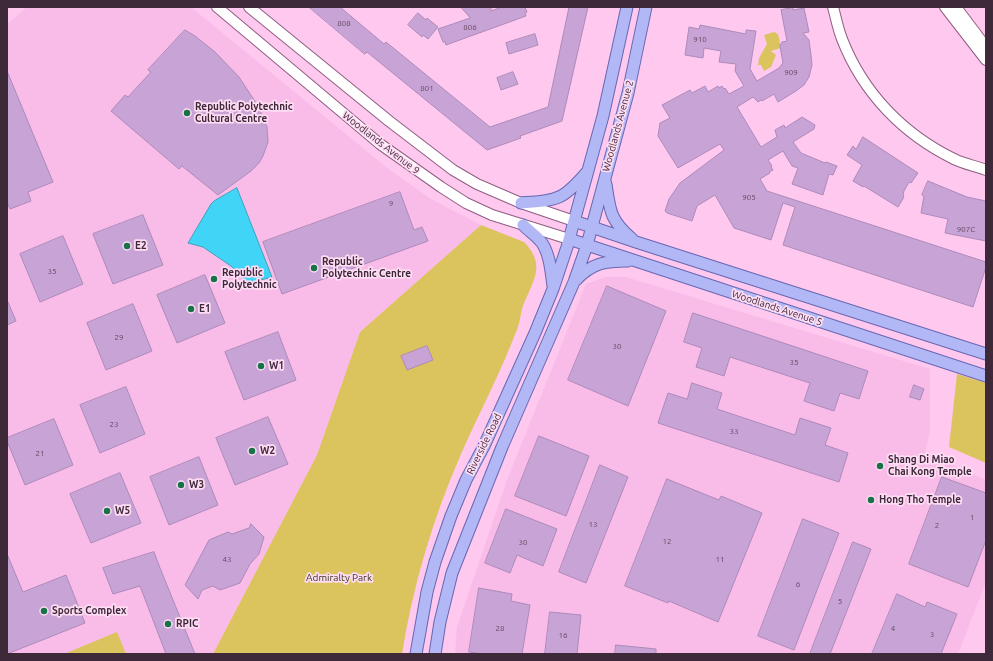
<!DOCTYPE html>
<style>
body{margin:0}
#map{position:relative;width:993px;height:661px;overflow:hidden;background:#fec8ef;font-family:Ubuntu,sans-serif}
canvas{display:block}
.frame{position:absolute;inset:0;border:8px solid #3e2939;pointer-events:none}
</style>
<div id="map">
<canvas width="993" height="661"></canvas>
<div class="frame"></div>
</div>
<script>
const g = document.querySelector('canvas').getContext('2d');
g.lineJoin = 'round';
function fillPath(path, color) { g.fillStyle = color; g.fill(path, 'evenodd'); }
function trace(path, color, width, dash) { g.strokeStyle = color; g.lineWidth = width; g.lineCap = dash ? 'butt' : 'round'; g.setLineDash(dash || []); g.stroke(path); }
function write(font, color, halo, rows, align = 'center') {
  g.font = font + ' Ubuntu,sans-serif'; g.lineWidth = 3.5; g.setLineDash([]); g.textBaseline = 'middle'; g.strokeStyle = halo; g.fillStyle = color; for (const [text, x, y, turn = 0] of rows) {
    g.save(); g.translate(x, y); g.rotate((+turn || 0) * Math.PI / 180); g.textAlign = isNaN(turn) ? turn : align; if (halo) g.strokeText(text, 0, 0); g.fillText(text, 0, 0); g.restore();
  }
}
fillPath(new Path2D(`
 M27 7H191L386 167 431 199 481 225 360 332 317 455 213 654H7V24Z
 M605 277H626L930 369V430L925 453 986 480V582L958 654H455L457 627 507 480 586 284Z`), '#f9bce8');
fillPath(new Path2D(`
 M774 32 778 34 781 48 771 51 776 55 771 67 764 71 761 65H758L759 58 767 44 764 35Z
 M481 225 524 242C532 250 538 260 536 272 534 283 527 295 523 306 520 315 520 324 516 332 500 374 479 413 461 454 433 518 413 585 402 654H213L317 455 360 332Z
 M957 374 986 383V463L949 447Z
 M117 632 126 654H64Z`), '#dbc45e');
const water = new Path2D(`
 M237 188 272 277 249 283 231 266 203 247 188 243 211 204 214 201Z`);
fillPath(water, '#40d5f7');
trace(water, '#3fa1be', 1);
const building = new Path2D(`
 M309 7H340L384 44 386 42 490 127 548 107 569 7H588L562 121 520 136 521 138 487 150 367 52 365 54Z
 M461 7H491V11L502 7H525L527 12 525 13 526 16 446 45 445 42H443L438 29 470 18Z
 M793 8V10L804 8 809 32 803 33 809 40 811 55 812 65 809 77 804 85 796 91 778 102 774 94 762 101 761 100 758 102 753 97 737 107 761 147 777 137 775 130 784 125 785 128 802 117 815 125 814 129 793 142 801 153 825 163 826 162 837 166 833 175 829 174 823 195 792 184 798 168 792 166 783 151 768 160 772 166 771 167 773 170 769 172 770 173 760 179 767 191 986 262V267L973 307 783 245 795 207 783 203 771 240 734 228 715 195 697 206 692 221 667 213 665 211 669 199 680 183 724 150 720 144 678 168 658 136 660 123 670 118 662 105 690 90 692 93 705 86 708 92 718 86 719 88 722 86 724 89 725 88 729 94 744 86 735 71 736 64 719 62 721 51 704 48 703 58 685 55 689 27 699 29 700 25 746 34V30L756 31 750 69 757 81 779 68 783 63 780 46 782 42 787 41 781 10Z
 M418 13 426 20 427 18 438 27 428 39 423 35 422 37 408 25Z
 M185 30 195 36 215 52 239 77 258 106 267 127 268 142 263 156 259 163 251 171 218 195 182 166 179 169 111 111 125 95 128 97 151 72 148 70Z
 M535 34 538 45 509 54 506 43Z
 M7 71 53 182 28 192 31 201 10 209 7 202Z
 M513 72 518 84 501 90 497 78Z
 M863 137 918 173 911 183 909 182 903 193 904 194 903 196 904 197 898 207 864 186 863 187 853 181 862 165 847 155 853 146 856 149Z
 M928 181 967 197 986 201V241L945 233 948 219 921 213 924 196 922 195Z
 M400 192 414 230 422 227 428 241 282 294 263 242Z
 M143 215 163 265 113 284 93 234Z
 M63 236 83 284 40 302 20 254Z
 M205 275 225 323 177 343 157 295Z
 M607 286 666 311 628 406 568 380Z
 M7 300 16 321 7 325Z
 M133 304 152 351 106 370 87 323Z
 M693 313 868 371 859 399 840 393 834 411 804 401 810 383 730 357 724 376 696 367 702 348 684 342Z
 M278 332 296 380 244 400 225 352Z
 M427 346 433 360 407 370 401 356Z
 M692 383 722 393 717 409 795 435 800 418 831 428 825 445 848 453 839 482 658 423 668 393 687 399Z
 M914 385 924 389 920 400 910 397Z
 M126 387 145 434 100 453 80 405Z
 M268 417 288 464 235 485 216 438Z
 M54 419 73 465 25 485 7 441V438Z
 M539 436 589 456 566 516 515 496Z
 M199 457 218 505 169 525 150 477Z
 M600 465 628 477 586 583 559 572Z
 M120 473 141 523 91 543 70 494Z
 M942 477 986 493V540L968 587 909 564Z
 M667 479 719 500 721 496 762 513 718 622 669 601 668 603 625 586Z
 M506 509 557 529 543 566 517 555 510 573 485 563Z
 M803 519 839 533 794 650 758 636Z
 M251 524 264 537 259 554 250 564 240 583 220 590 213 586 202 590 198 599 185 585 209 540 228 532 232 534 249 528Z
 M853 542 871 549 830 654H810Z
 M154 552 160 568 195 654H166L140 586 113 594 103 568Z
 M7 554 23 592 66 575 85 623 7 654Z
 M479 588 512 594 511 601 530 605 522 654H483L469 652Z
 M897 594 925 607 927 602 957 614 941 654H872Z
 M550 612 581 615 577 654H545Z
 M616 645 656 649V654H615Z`);
fillPath(building, '#c8a4d6');
trace(building, '#ad8aba', 1);
const secondary = new Path2D(`
 M217 7 380 144 441 187 466 203 492 215 569 239
 M249 7 389 121 453 170 477 184 521 203 574 221
 M833 7C836 18 838 29 842 39 863 93 903 134 954 159 964 164 976 166 986 170
 M945 7 986 60
 M956 7 986 47`);
const primary = new Path2D(`
 M606 184C610 211 610 220 632 239
 M521 203C558 200 562 201 587 172
 M574 221 636 242 986 354
 M523 225C529 231 537 236 542 243 550 255 551 272 553 286
 M569 239 986 376
 M576 280C592 263 605 261 628 261
 M416 654 427 592 435 562 451 516 466 480 484 446 535 333 553 289 567 247 603 116 627 7
 M435 654 440 622 452 573 502 447 574 282 587 245 628 93 646 7`);
trace(secondary, '#8f5e82', 12);
trace(primary, '#6867b0', 13);
trace(secondary, '#fff', 10);
trace(primary, '#b2b8f6', 11);
for (const [x, y, r, color] of [
 [187,113,4,"#187247"],
 [127,246,4,"#187247"],
 [314,268,4,"#187247"],
 [214,279,4,"#187247"],
 [191,309,4,"#187247"],
 [261,366,4,"#187247"],
 [252,451,4,"#187247"],
 [880,466,4,"#187247"],
 [181,485,4,"#187247"],
 [871,500,4,"#187247"],
 [107,511,4,"#187247"],
 [44,611,4,"#187247"],
 [168,624,4,"#187247"]
]) { const dot = new Path2D(); dot.arc(x, y, r, 0, 2 * Math.PI); g.fillStyle = color; g.fill(dot); trace(dot, '#feddf4', 1.5); }
write('8px', '#604860', null, [
 ["808",344,23],
 ["806",470,27],
 ["910",700,39],
 ["909",791,72],
 ["801",427,88],
 ["905",749,197],
 ["9",391,203],
 ["907C",966,229],
 ["35",52,271],
 ["29",119,337],
 ["30",617,346],
 ["35",794,362],
 ["23",114,424],
 ["33",734,431],
 ["21",40,453],
 ["1",972,517],
 ["13",593,524],
 ["2",937,525],
 ["12",667,541],
 ["30",523,542],
 ["43",227,559],
 ["11",720,559],
 ["6",798,584],
 ["5",840,601],
 ["28",500,628],
 ["4",893,628],
 ["3",932,634],
 ["16",563,635]
]);
write('bold 10px', '#3e2939', '#feddf4', [
 ["Republic Polytechnic",195,107],
 ["Cultural Centre",195,119],
 ["E2",135,246],
 ["Republic",322,262],
 ["Polytechnic Centre",322,274],
 ["Republic",222,273],
 ["Polytechnic",222,285],
 ["E1",199,309],
 ["W1",269,366],
 ["W2",260,451],
 ["Shang Di Miao",888,460],
 ["Chai Kong Temple",888,472],
 ["W3",189,485],
 ["Hong Tho Temple",879,500],
 ["W5",115,511],
 ["Sports Complex",52,611],
 ["RPIC",176,624]
], 'left');
write('10px', '#3e2939', '#feddf4', [
 ["Woodlands Avenue 2",618,126,-75],
 ["Woodlands Avenue 9",381,143,38],
 ["Woodlands Avenue 5",777,308,18],
 ["Riverside Road",484,444,-64]
]);
write('10px', '#37321a', '#feddf4', [
 ["Admiralty Park",339,578]
]);
</script>
